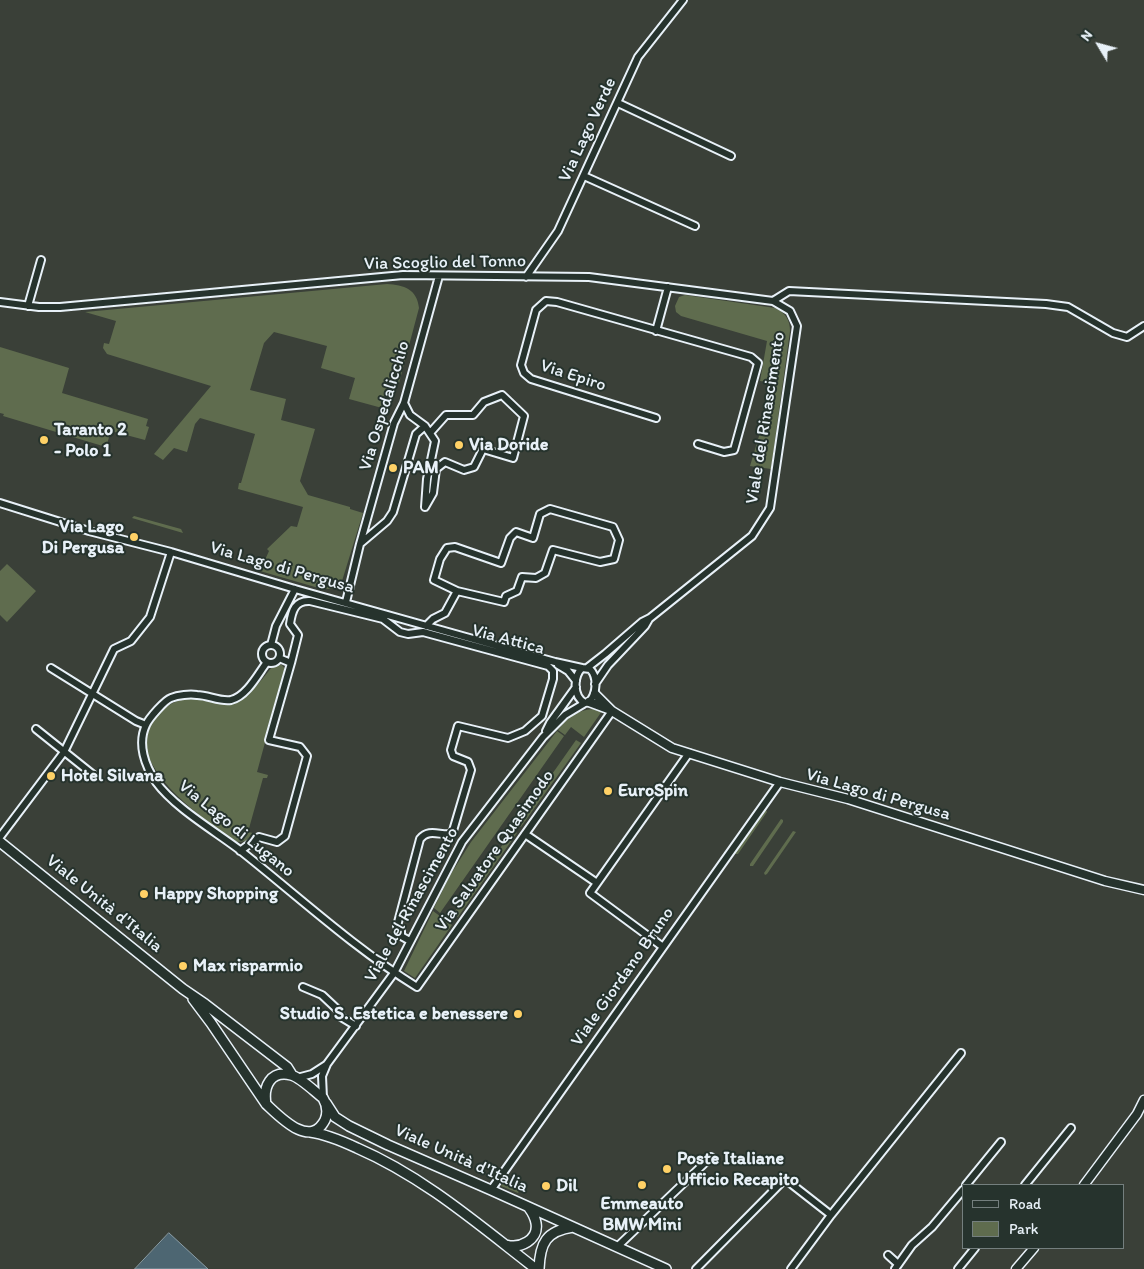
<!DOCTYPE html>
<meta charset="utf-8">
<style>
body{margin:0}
#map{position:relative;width:1144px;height:1269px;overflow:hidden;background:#3a4038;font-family:Itim,sans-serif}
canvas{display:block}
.legend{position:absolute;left:962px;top:1184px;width:162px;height:65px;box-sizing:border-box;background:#26332d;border:1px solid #747f7e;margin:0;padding:6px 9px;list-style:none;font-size:15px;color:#e8f1f8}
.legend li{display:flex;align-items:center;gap:10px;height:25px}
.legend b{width:25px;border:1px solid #747f7e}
.north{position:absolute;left:1074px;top:20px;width:50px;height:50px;-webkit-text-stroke:4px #26332d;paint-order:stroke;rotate:307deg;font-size:14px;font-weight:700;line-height:20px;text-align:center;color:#e8f1f8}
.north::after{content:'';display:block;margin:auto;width:18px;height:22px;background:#e8f1f8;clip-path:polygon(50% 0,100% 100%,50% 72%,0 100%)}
</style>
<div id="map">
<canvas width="1144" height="1269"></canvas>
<ul class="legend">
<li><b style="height:6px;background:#26332d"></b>Road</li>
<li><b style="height:14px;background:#5f6c4e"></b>Park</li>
</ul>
<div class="north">N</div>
</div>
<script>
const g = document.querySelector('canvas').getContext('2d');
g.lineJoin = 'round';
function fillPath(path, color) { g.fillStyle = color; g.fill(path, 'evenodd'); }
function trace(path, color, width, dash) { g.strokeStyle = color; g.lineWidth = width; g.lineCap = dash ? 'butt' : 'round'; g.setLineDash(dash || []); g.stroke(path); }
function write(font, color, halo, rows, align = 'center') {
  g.font = font + ' Itim,sans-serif'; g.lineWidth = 4; g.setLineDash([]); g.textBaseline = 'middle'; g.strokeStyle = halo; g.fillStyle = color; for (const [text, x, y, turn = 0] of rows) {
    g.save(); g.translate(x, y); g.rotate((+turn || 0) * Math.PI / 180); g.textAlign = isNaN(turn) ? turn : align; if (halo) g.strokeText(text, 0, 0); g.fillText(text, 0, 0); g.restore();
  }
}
fillPath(new Path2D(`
 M387 284C404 285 417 289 419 308L399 383 390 381 382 408 349 399 355 378 321 368 327 346 274 332 264 343 250 390 286 399 281 420 315 429 300 481 308 495 350 507V509L363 513 342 581 333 589H322L260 571 269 551 267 549 291 526 297 527 303 507 238 489 239 483H241L255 434 200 418 195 424 187 452 174 448 163 460 154 454 211 386 107 354 103 348 104 343 109 344 116 321 85 312Z
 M685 295 775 308C785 312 790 320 790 331L771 469 750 466 765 416 773 383 760 381 767 341 681 316 676 312 675 306 679 297Z
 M0 347 69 368 62 393 148 419 146 426 149 427 145 440 111 431 106 447 3 416 4 414 0 413Z
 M134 516 181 529 183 533 132 518Z
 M7 564 36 591 7 622 0 615V571Z
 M274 665H282L285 669 257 772 268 775 267 778H263L248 832 253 833 247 841 237 842 232 840C203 818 122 763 152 720 159 711 169 704 180 700 200 694 221 711 239 700 254 692 263 677 274 665Z
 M593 709 602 711 584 737 571 727 565 735 558 730C567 718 577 710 593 709Z
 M557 731 564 736 440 913 434 908 449 877 471 842Z
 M576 740 581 743 521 827 517 824Z
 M766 810 767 812 738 854H735V852Z
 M781 819 783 820V822L753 866H750V864Z
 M513 830 517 833 458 917 453 914Z
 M793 831 796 832 767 874 765 875 764 873Z
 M433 911 452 925 415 978 404 971Z
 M508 1176 522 1187 518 1193 501 1186Z`), '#5f6c4e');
const water = new Path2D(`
 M169 1233 208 1269H135Z`);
fillPath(water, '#4d6672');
trace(water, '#8b9ea8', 1);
const minor = new Path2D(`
 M618 103 731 156
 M584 176 695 226
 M526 277 558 231 638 57 683 0
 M773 301 789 291 1046 304 1068 307 1113 333 1127 337 1144 326
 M0 302 39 307H60L403 275 589 277 773 301 790 311 797 326 770 508 752 536 650 618 642 622 605 654 587 668
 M28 306 41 260
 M656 331 668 287
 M404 403 410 415 425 426 435 441 427 479 425 507 433 493 436 469 445 462 464 470 474 467 483 449 513 458 524 416 502 395 484 402 473 415H446L430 433
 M656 418 531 379 524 373 521 365 536 310 546 301 557 302 751 357 758 363 734 450 724 452 698 444
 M0 503 89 531 171 552 295 589 555 662 582 668
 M361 543 387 521 393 512 416 434 425 426
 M346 602 360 544 394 423 404 403 439 276
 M426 626 433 619 445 613 457 591 504 602 506 596 517 591 522 577 536 578 545 573 553 550 600 562 614 559 619 540 613 527 550 509 540 514 533 538 516 532 510 538 501 563 455 547 447 548 440 559 434 580 457 591
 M271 645 276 626 295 589
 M262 654a9 9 0 1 1 18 0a9 9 0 1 1-18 0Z
 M267 662C258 674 247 696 231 700 220 702 208 695 197 695 190 694 178 695 171 698 165 700 149 718 146 725 137 744 145 766 156 782 175 808 215 831 241 851 299 897 354 948 417 987L612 711
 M291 663 298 635 290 624C292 611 295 600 310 601L383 619 400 632 408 634 423 632 548 666 553 671V679L542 716 525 731 508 738 458 726 451 750 453 756 468 762 471 770 452 834C440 836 429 828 420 839L397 926 401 931V936L410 941
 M558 665 568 671 576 681
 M51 668 136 721 146 725
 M582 668 590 669C598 677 597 694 589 702L585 703C573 697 573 677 582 668Z
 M595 684 608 665 645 626 649 619
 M36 729 96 777
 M546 731 550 723 576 687
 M525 834 597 883
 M0 837 64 752 114 649 131 641 150 617 171 552
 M240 851 259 837 277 842 285 836 307 756 300 747 269 740 291 663 279 658
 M663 947 590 893 689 753
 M303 987 322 995 338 1010 341 1017 356 1026
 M297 1078 312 1074 326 1065
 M323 1098 322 1076 327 1064 394 973 462 842 543 737 565 715 585 703
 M966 1185 1001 1142
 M1025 1185 1071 1128
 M491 1190 780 782
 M617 1247 711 1157
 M888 1255 898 1264
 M696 1269 785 1179 831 1215
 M791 1269 831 1215 961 1053
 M895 1269 912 1245 932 1227 963 1190
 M958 1269 975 1248`);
const tertiary = new Path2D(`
 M595 694 612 711 672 748 780 782 848 799 1105 881 1144 890
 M589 702 608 709
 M1084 1185 1137 1114 1144 1100
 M1016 1269 1034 1248`);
const secondary = new Path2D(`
 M0 842 183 989 205 1004 287 1067 292 1075
 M193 999 211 1023 266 1104C280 1117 310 1149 325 1120 328 1113 327 1105 323 1098 315 1092 300 1077 291 1075 270 1070 263 1087 266 1104
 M326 1103 335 1117 349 1126 388 1145 491 1190 666 1269
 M310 1132C326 1134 342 1141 357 1148 424 1177 479 1225 536 1269
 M506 1245C520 1249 539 1240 536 1223 535 1217 532 1212 529 1208
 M539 1269C540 1243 546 1231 573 1227`);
trace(minor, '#e8f1f8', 10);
trace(tertiary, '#e8f1f8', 11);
trace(secondary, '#e8f1f8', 12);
trace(minor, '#26332d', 6);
trace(tertiary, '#26332d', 8);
trace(secondary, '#26332d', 9);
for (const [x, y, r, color] of [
 [44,440,5,"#ffd166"],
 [459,445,5,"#ffd166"],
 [393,468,5,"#ffd166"],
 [134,537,5,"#ffd166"],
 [51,776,5,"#ffd166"],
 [608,791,5,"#ffd166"],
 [144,894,5,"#ffd166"],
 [183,966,5,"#ffd166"],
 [518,1014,5,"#ffd166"],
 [667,1169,5,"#ffd166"],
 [642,1185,5,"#ffd166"],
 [546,1186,5,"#ffd166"]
]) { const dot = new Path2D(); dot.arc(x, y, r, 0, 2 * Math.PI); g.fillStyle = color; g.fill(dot); trace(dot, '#26332d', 2); }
write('18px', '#e8f1f8', '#26332d', [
 ["Via Lago Verde",588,130,-65],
 ["Via Scoglio del Tonno",445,263,-1],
 ["Via Epiro",573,376,18],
 ["Via Ospedalicchio",385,406,-73],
 ["Viale del Rinascimento",766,418,-81],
 ["Via Lago di Pergusa",282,568,16],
 ["Via Attica",508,640,15],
 ["Via Lago di Pergusa",878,795,16],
 ["Via Lago di Lugano",236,829,39],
 ["Via Salvatore Quasìmodo",495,851,-55],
 ["Viale Unità d'Italia",104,904,39],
 ["Viale del Rinascimento",412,905,-61],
 ["Viale Giordano Bruno",623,977,-55],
 ["Viale Unità d'Italia",461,1159,24]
]);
write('bold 18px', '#e8f1f8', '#26332d', [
 ["Taranto 2",54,430],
 ["- Polo 1",54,451],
 ["Via Doride",469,445],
 ["PAM",403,468],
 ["Via Lago",124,527,"right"],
 ["Di Pergusa",124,548,"right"],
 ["Hotel Silvana",61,776],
 ["EuroSpin",618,791],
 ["Happy Shopping",154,894],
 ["Max risparmio",193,966],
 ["Studio S. Estetica e benessere",508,1014,"right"],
 ["Poste Italiane",677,1159],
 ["Ufficio Recapito",677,1180],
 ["Dil",556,1186],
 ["Emmeauto",642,1204,"center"],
 ["BMW Mini",642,1225,"center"]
], 'left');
</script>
